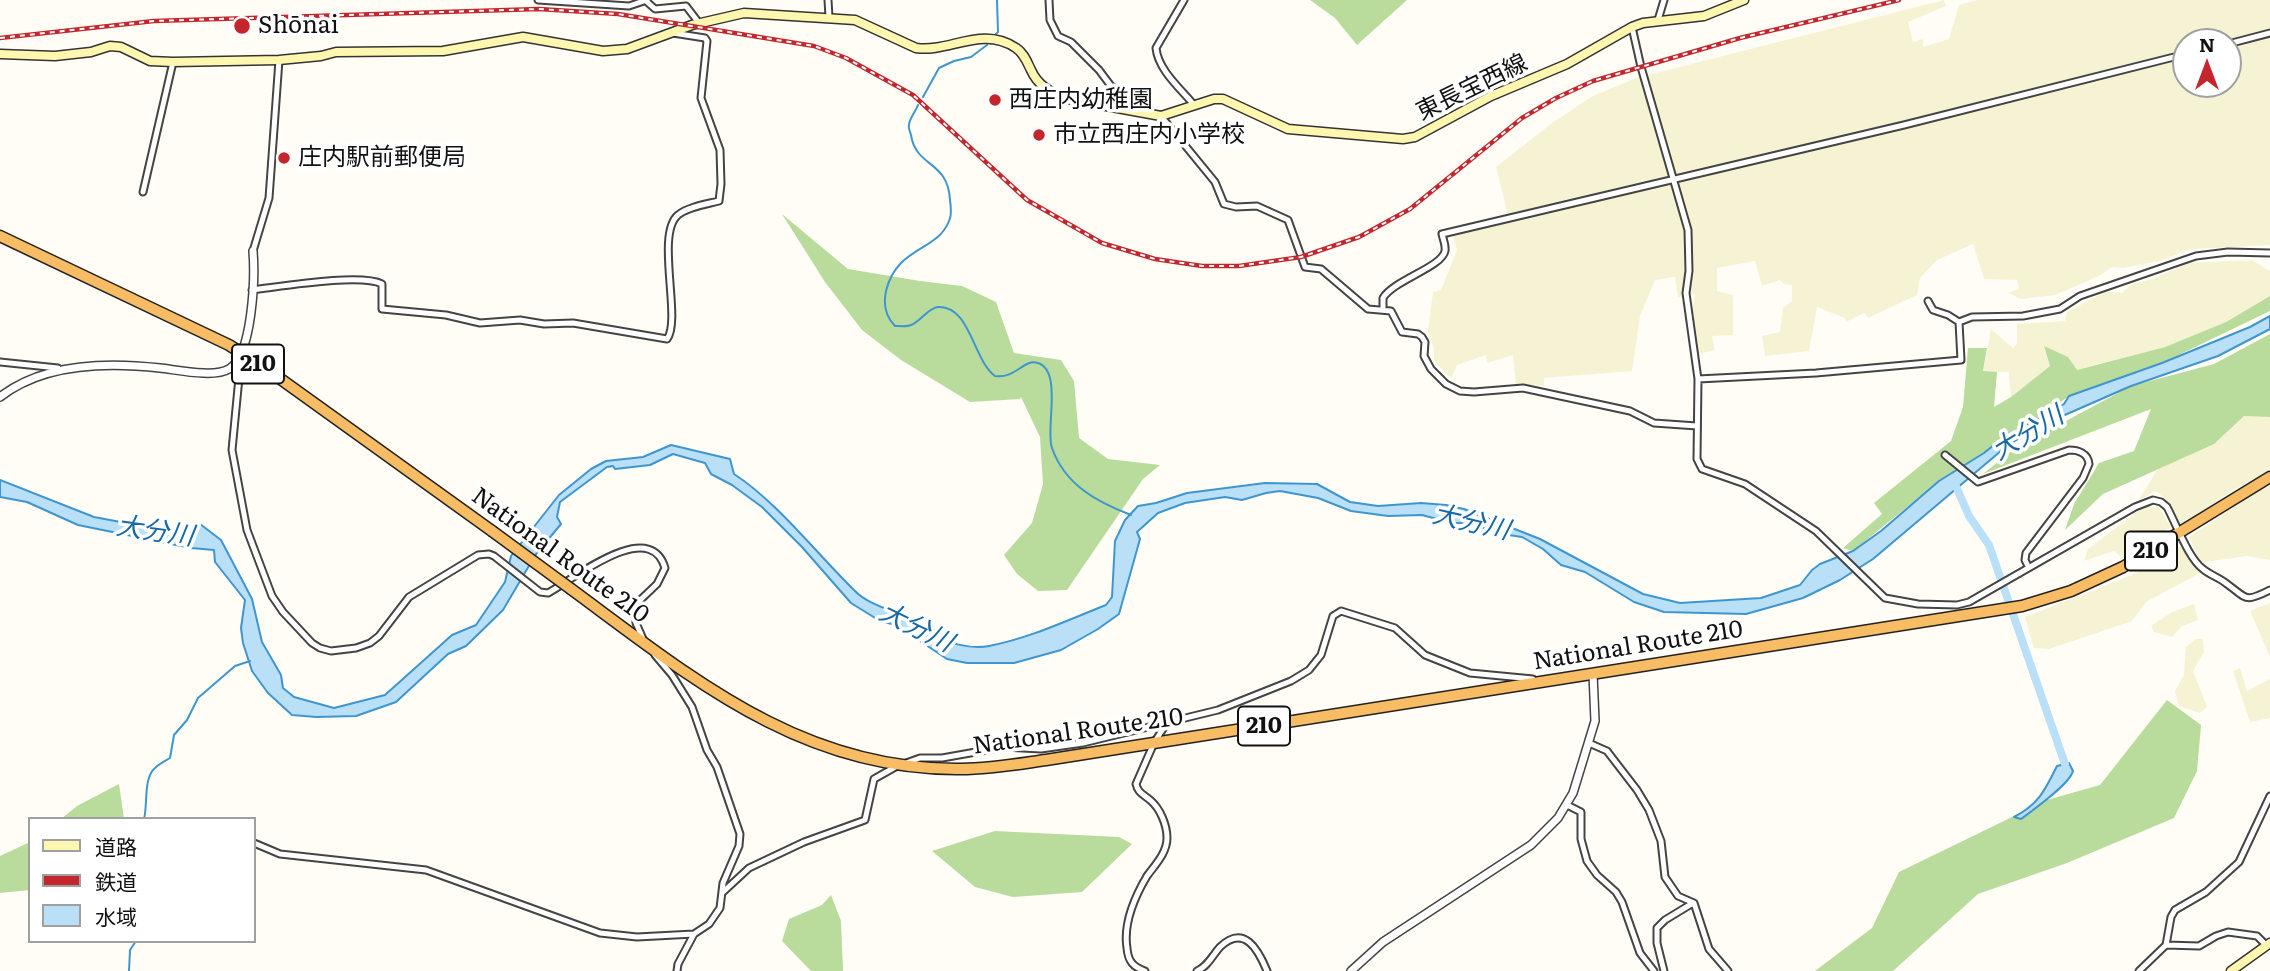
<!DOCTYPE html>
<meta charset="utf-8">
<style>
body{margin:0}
#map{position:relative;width:2270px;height:971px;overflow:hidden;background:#fffdf5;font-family:Literata,"Noto Sans JP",serif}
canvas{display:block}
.legend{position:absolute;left:28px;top:817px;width:228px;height:126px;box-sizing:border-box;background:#fff;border:2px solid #a0a0a0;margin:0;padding:9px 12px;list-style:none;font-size:21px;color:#111}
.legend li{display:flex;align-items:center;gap:14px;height:35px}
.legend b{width:35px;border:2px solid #a0a0a0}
.north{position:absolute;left:2172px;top:28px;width:70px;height:70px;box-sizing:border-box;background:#fff;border:2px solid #a0a0a0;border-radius:50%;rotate:0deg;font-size:19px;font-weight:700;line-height:28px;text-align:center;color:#111}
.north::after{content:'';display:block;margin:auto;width:24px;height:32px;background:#c4262e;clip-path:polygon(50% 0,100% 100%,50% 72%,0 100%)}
</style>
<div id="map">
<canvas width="2270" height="971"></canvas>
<ul class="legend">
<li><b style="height:9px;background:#fff6b0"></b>道路</li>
<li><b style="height:9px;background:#c4262e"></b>鉄道</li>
<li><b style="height:19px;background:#b9e0f7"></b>水域</li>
</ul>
<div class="north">N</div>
</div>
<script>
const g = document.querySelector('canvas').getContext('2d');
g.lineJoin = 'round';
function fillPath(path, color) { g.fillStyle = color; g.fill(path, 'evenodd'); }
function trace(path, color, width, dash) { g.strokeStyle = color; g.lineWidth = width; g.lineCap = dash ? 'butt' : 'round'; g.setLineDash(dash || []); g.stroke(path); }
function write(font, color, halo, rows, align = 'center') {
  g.font = font + ' Literata,"Noto Sans JP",serif'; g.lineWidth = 7; g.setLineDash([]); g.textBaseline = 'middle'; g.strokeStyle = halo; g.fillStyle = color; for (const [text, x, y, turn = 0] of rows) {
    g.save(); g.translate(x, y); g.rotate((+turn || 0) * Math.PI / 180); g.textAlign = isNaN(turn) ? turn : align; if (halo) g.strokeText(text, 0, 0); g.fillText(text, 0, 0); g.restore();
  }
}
fillPath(new Path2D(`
 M1944 0 1946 6 1908 22 1913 42 1923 39V47L1949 39 1959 5 1977 0H2270V245L2191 249 2159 261 2123 268 2112 267 2099 276 2055 295 2021 299 2008 293 2019 289 2017 280 1984 279 1973 244 1937 260 1920 278 1917 295 1868 318 1864 313 1846 322 1845 318 1817 307 1809 351 1765 356 1762 336 1780 332 1783 308 1792 301V285L1784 284 1780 280 1762 286 1755 261 1717 268V291L1733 295V335L1712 336 1715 350 1698 354 1691 317 1695 294 1678 297 1675 277 1655 280 1640 316 1632 371 1544 378V386L1516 384 1513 355 1487 363 1486 355 1457 365 1451 378 1434 361V349L1428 331 1433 292 1441 290 1457 250 1453 236 1509 219 1496 167 1552 123 1591 97 1636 78ZM2186 42H2228V84H2186Z
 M2252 260 2270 271V296L2226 322 2165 347 2076 370 2044 347 2050 366 2011 397 2009 372H1983L1991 329 2013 348 2017 344V324L2065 321 2067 312 2106 291 2122 293 2132 284 2152 279 2189 263Z
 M2270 415V471L2232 491 2183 524 2179 522 2169 503 2156 491 2138 501 2157 470 2183 456 2244 416Z
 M2270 486V560L2247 556 2205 562 2199 559 2189 537 2258 491Z
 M2145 506 2159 508 2171 527 2123 558 2114 551 2084 561 2088 549Z
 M2181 546 2200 573 2146 602 2132 621 2049 649 2034 648 2025 617 2132 575Z
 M2270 603V657L2250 611Z
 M2194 604 2198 620 2182 626 2172 637 2154 632 2151 626 2172 612Z
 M2196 639H2203L2204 652 2193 671 2207 707 2200 713 2179 706 2175 691 2184 675 2186 647Z
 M2240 668 2247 691 2270 679V718L2250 722 2233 671Z`), '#f6f3d4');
fillPath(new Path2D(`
 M1310 0H1407L1357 45 1335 18Z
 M782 214 848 269 920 281 962 286 996 302 1014 353 1061 360 1074 381 1079 438 1108 459 1160 465 1143 479 1067 590 1038 591 1017 574 1004 555 1032 523 1043 484 1040 437 1021 397 1020 399 970 402 901 360 862 330 825 282Z
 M2270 296V311L2162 363 2069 396 2043 415 1939 481 1853 551 1843 548 1882 514 1874 503 1951 441 1963 407 1968 348H1987L1983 371 1997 372 1994 407 2011 397 2050 366 2044 346 2068 357 2077 370 2165 347 2226 322Z
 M2270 334V417L2244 416 2214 444 2103 494 2065 530 2074 504 2099 463 2134 451 2151 409 1983 474 2014 449 2131 386 2214 364Z
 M2167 700 2201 725 2197 771 2174 818 2067 863 1978 894 1893 971H1815L1872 928 1899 872 2047 800 2100 785Z
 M119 784 124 819H61L77 806Z
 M995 831 1119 837 1132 844 1082 892 1013 897 975 887 932 851Z
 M30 842V890L0 893V856Z
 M831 895 841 921 843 971H811L782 941 789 919 822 905Z`), '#b9dc9c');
const water = new Path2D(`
 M2270 316V329L2218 356 2131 386 2042 425 2008 445 1873 559 1840 580 1803 598 1746 614 1664 612 1634 602 1585 572 1561 565 1543 549 1522 537 1495 533 1472 523H1452L1422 515 1388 516 1351 511 1318 498 1280 491 1266 493 1242 500 1225 497 1185 503 1158 513 1137 532 1140 539 1119 614 1098 629 1061 650 1014 663H967L947 659 896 625 880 621 851 603 802 547 762 507 732 485 711 474 705 463 673 454 650 465 615 469 613 466 607 467 560 502 557 517 561 524 536 554 503 610 466 646 448 654 396 702 356 716 316 717 292 715 268 693 252 671 243 643 241 628 245 600 215 562 214 550 191 548 78 525 27 502 0 497V480L94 517 163 530H177L200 524 221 540 252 599 262 642 281 675 283 688 294 697 334 708 385 695 452 635 476 625 505 582 511 556 559 495 591 469 606 461 643 457 671 445 730 459 734 474C776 501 818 555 854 590 870 607 896 610 915 622 920 625 923 630 927 633 945 642 970 650 989 646 1030 638 1068 620 1106 605L1112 597 1115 541 1125 520 1138 506 1156 503 1187 493 1265 483 1317 484 1350 502 1378 506 1421 503 1446 505 1464 509 1540 539 1643 594 1680 603 1761 598 1800 585 1812 570 1820 564 1853 551 1881 531 1939 481 1984 453 1999 441 2064 404 2069 396 2162 363 2250 327Z
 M2069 763 2073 771C2070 784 2033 810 2021 819L2014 817C2039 804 2045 790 2057 766Z`);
fillPath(water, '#b9e0f7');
trace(water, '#3f96cf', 2);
trace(new Path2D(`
 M994 36 998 32 997 0
 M923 97 939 68 954 61 971 57 987 45
 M918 105C916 111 909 119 909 125 908 128 910 131 911 135 916 168 948 160 950 200 951 207 952 215 949 221 937 252 897 246 886 291 883 305 885 316 895 326 900 326 907 327 911 325 921 321 928 308 938 307 970 305 973 360 995 376 1016 379 1024 358 1038 363 1063 371 1045 430 1052 448 1065 485 1097 502 1131 515
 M144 819C148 805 143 778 155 768 159 764 165 761 170 758L174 735 187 720 198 698 235 666 250 661
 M129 971 130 950 136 941`), '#3f96cf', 2);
trace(new Path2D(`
 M1955 484 1969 516 1989 545 2065 764`), '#b9e0f7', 8);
const minor = new Path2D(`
 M538 0 629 6 647 0
 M828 0 829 17
 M1049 0 1050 20 1058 36 1071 42 1099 70 1111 86 1133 102 1136 112
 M1184 0 1156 48C1158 70 1181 89 1194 105
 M646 1 655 9 686 6 699 23
 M1658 20 1664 0
 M1632 27 1641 67 1688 230 1689 271 1686 293 1698 379 1697 459 1702 469 1745 484 1816 531 1885 598 1918 604 1957 605 1969 602 2135 507 2153 500 2161 502 2167 507C2176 524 2189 559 2203 569 2210 575 2220 578 2227 584 2248 599 2244 603 2270 590
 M2228 44 2270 33
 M1161 116 1215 182 1224 204 1236 207 1257 206 1288 220 1305 267 1321 269 1368 309 1391 311 1402 332 1418 334 1422 337 1425 342 1424 356 1431 369 1446 384 1460 391 1474 392 1523 388 1630 411 1654 423 1697 426
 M143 192 173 62
 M253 251 269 198 279 60
 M252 290C279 287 360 273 382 284V309L446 315 480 323 520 320 544 324 573 323 667 339C682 320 655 234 678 215 687 207 707 204 719 201L721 184 720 150 701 98 707 41 705 38 673 33
 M1928 301 1933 310 1948 315 1959 322
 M1383 310V298C1394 280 1442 267 1445 251 1446 245 1443 239 1442 234L1904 125 2186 54
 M1959 322 1972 317 2023 316 2060 309 2080 296 2196 256 2228 252 2270 253
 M241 357 232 450 247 530 272 596 283 612 312 643 320 648 331 651 356 648 370 643 379 636 409 597 478 555 489 554 494 556 540 592 548 593C571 581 650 516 665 568L657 584 635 605 636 623 643 639
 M0 362 58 368
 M1698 379 1816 373 1961 360 1959 322
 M1945 455 1978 482 2069 450C2078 450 2088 453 2089 464L2083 478 2026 553 2025 560 2028 566
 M1589 743 1607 751 1637 790 1649 810 1661 841 1665 877 1678 896 1694 903 1709 949 1728 971
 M906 763 920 758H942L1004 747 1041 749 1083 743 1218 710 1291 681 1309 670 1321 655 1333 616 1341 611 1395 628 1425 655 1470 673 1533 679 1535 683
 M1567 805 1581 812V839L1587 861 1597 875 1616 892 1622 902 1640 953 1654 971
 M254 843 280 854 426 870 600 933 637 937 694 934 709 924 720 908 723 883 739 846 740 834 717 767 707 750 692 707 672 675 655 655
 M722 893 749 868 804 842 865 820 874 779 897 766
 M2166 945 2199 946 2216 936 2228 932 2257 936 2266 945
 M677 971 678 964 694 934
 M1145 971C1133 967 1128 961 1127 948 1123 923 1134 898 1147 876 1155 865 1167 853 1167 838 1167 825 1160 808 1150 800 1143 794 1138 793 1136 784L1154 743 1166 724
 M1197 971C1208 966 1212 956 1220 947 1244 924 1258 949 1267 971
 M1664 971 1657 943V928L1665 920 1693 903
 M2139 971 2166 945 2171 917 2175 910 2206 892 2239 862 2270 796`);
const tertiary = new Path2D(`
 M0 397C43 363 108 362 160 368 178 370 214 378 229 369 253 355 255 276 253 251
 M1351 971 1383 942 1531 845 1558 818 1573 793 1595 721 1593 674`);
const secondary = new Path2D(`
 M0 54 55 56 91 52 110 46 121 47 150 61 173 62 279 60 321 56 336 52 443 51 523 37 603 51 627 49 692 25 744 13 855 20 916 48C949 53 982 25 1016 48 1024 53 1027 62 1031 70 1038 86 1052 94 1068 99L1161 116 1214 99H1223L1288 129 1403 139 1415 137 1491 96 1567 64 1632 27 1643 23 1704 16 1744 0
 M2231 971 2270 943`);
const trunk = new Path2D(`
 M0 236 229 345 268 370 492 531
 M571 589C692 678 802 771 961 769 990 769 1018 764 1046 760L2022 606 2071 591 2123 567 2270 477`);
trace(minor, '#444', 9);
trace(tertiary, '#444', 10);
trace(secondary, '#333', 11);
trace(trunk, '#222', 13);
trace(minor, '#fff', 5);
trace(tertiary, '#fff', 7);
trace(secondary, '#fff6b0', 8);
trace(trunk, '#f7bc64', 10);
const rail = new Path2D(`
 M0 38 154 21 539 9 618 14 814 46 846 58 913 95 1027 200 1102 243 1155 259 1202 266H1239L1301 257 1359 237 1410 209 1522 118 1556 98 1593 81 1740 38 1899 0`);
trace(rail, '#c4262e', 4.5);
trace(rail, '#fff', 2, [5]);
const trunkBridge = new Path2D(`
 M492 531 571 589`);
trace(trunkBridge, '#222', 13, []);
trace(trunkBridge, '#f7bc64', 10);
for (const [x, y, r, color] of [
 [242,26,9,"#c4262e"],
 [995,100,7,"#c4262e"],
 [1039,135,7,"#c4262e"],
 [284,158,7,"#c4262e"]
]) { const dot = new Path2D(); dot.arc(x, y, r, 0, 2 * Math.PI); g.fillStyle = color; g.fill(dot); trace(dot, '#fff', 2.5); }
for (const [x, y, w] of [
 [258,364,52],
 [2151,551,52],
 [1264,726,52]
]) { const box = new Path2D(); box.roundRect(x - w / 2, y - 19.5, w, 39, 5); g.fillStyle = '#fff'; g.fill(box); trace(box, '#111', 2); }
write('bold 23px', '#111', null, [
 ["210",258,364],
 ["210",2151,551],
 ["210",1264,726]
]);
write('24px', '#111', '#fff', [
 ["Shōnai",258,26],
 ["西庄内幼稚園",1009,100],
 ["市立西庄内小学校",1053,135],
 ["庄内駅前郵便局",298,158]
], 'left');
write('24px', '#111', '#fff', [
 ["東長宝西線",1472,88,-26],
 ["National Route 210",560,556,36],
 ["National Route 210",1638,646,-9],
 ["National Route 210",1078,732,-8]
]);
write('italic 26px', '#1768a6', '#fff', [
 ["大分川",2028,434,-31],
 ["大分川",1471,523,13],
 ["大分川",155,532,8],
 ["大分川",916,628,26]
]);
</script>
